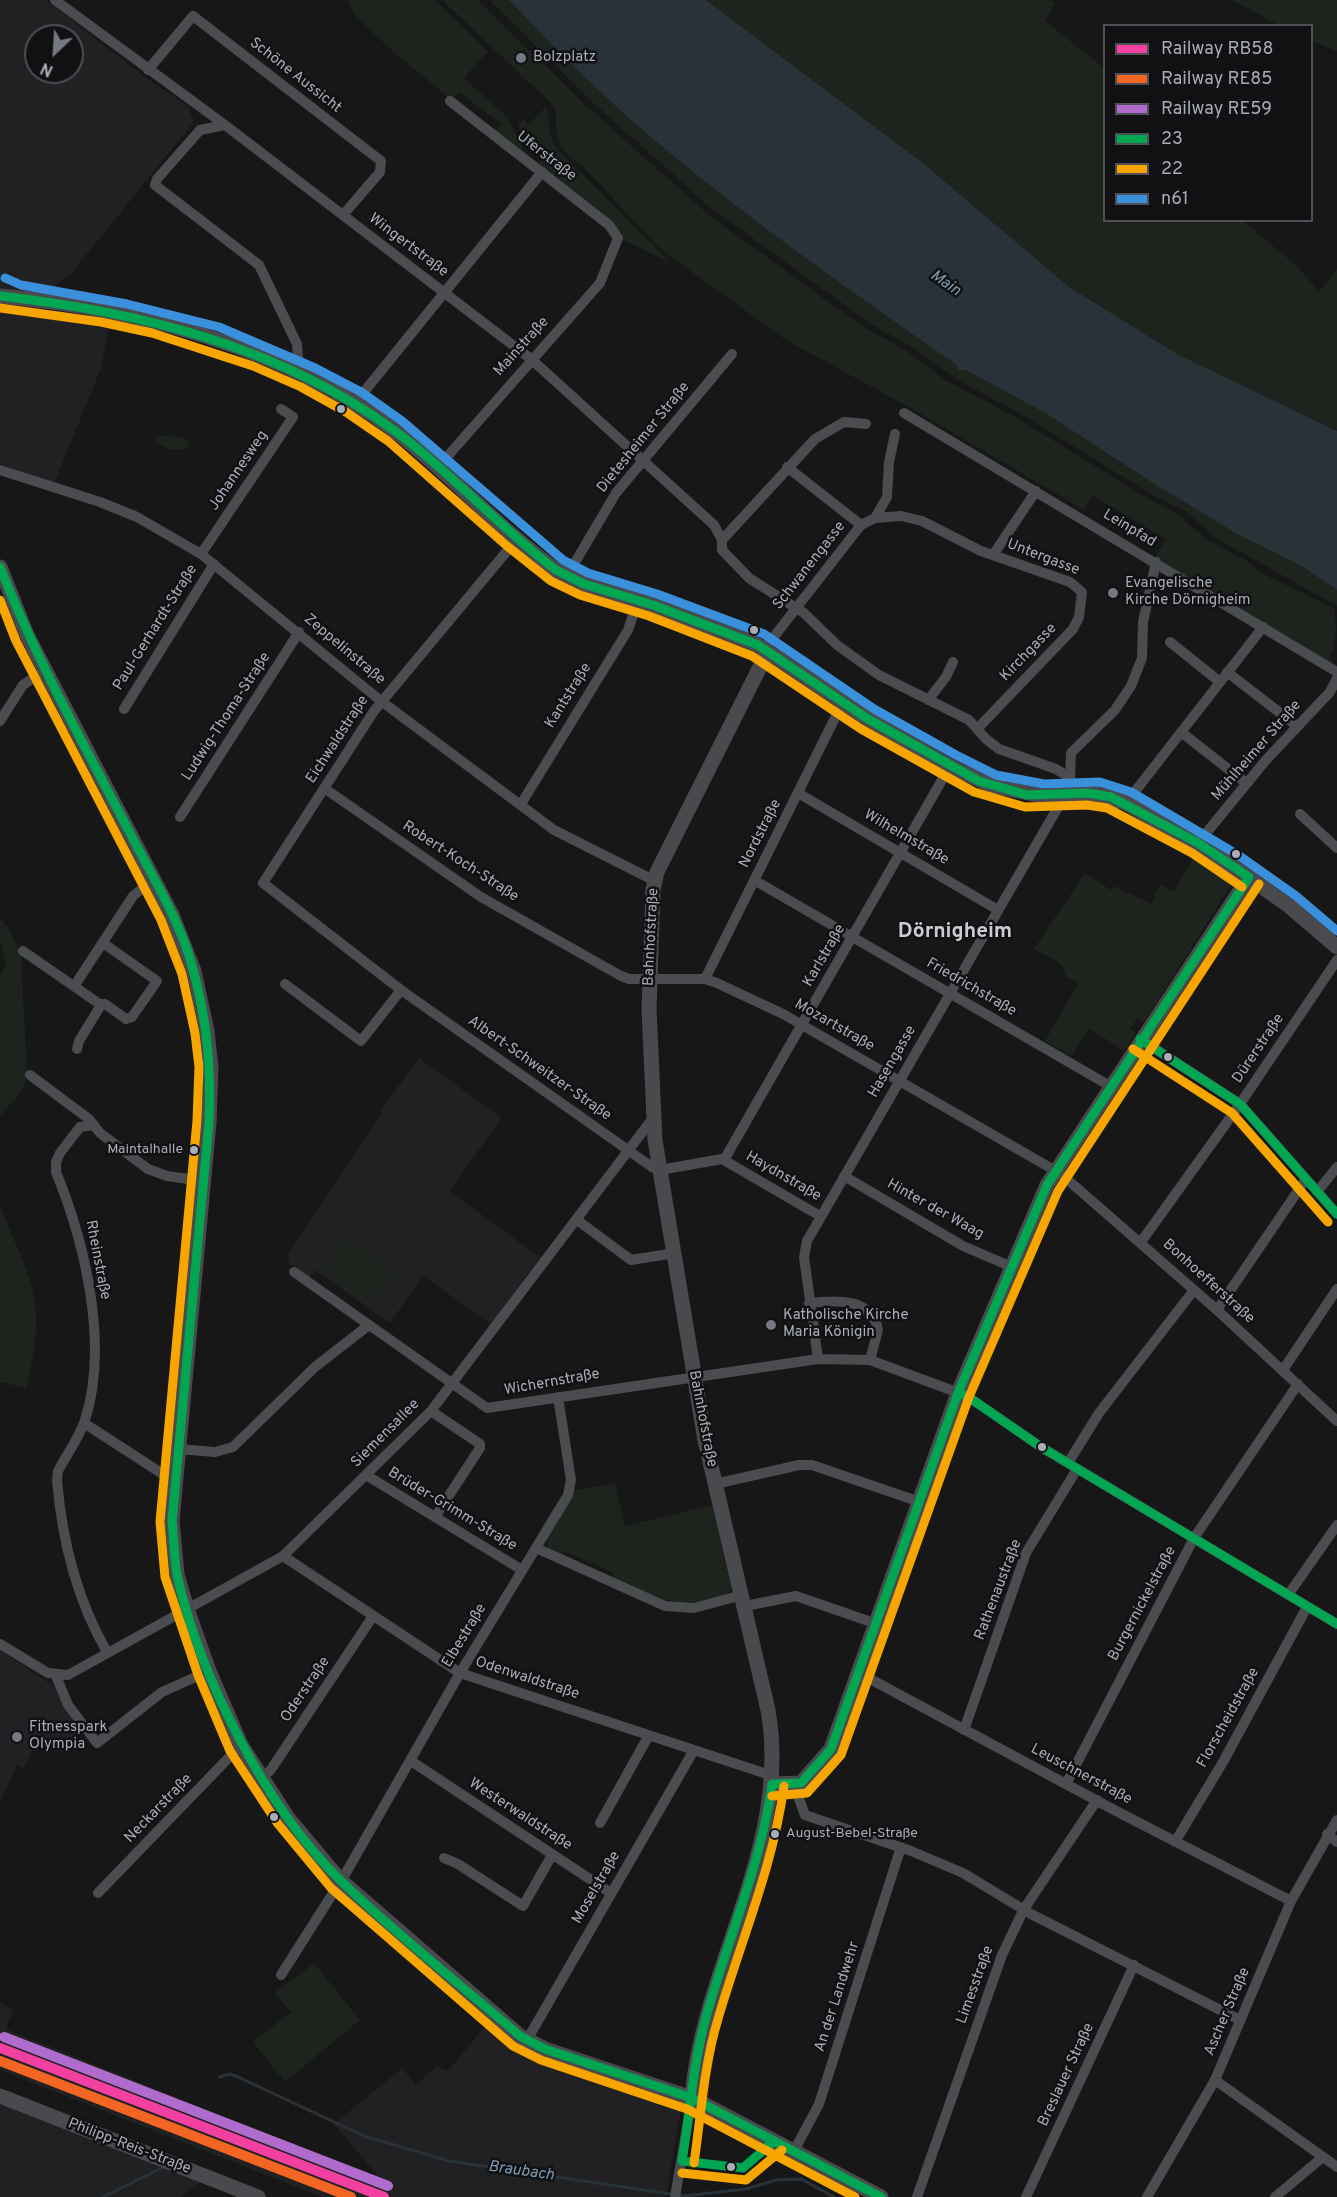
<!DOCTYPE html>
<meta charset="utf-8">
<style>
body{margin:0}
#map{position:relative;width:1337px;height:2197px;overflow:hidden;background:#171717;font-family:Overpass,sans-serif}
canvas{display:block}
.legend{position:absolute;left:1103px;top:24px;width:210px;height:198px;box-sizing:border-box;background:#111113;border:2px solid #4d4f55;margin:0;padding:8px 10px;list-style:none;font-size:18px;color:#a8adb8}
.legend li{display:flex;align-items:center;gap:12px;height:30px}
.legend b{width:30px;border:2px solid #4d4f55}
.north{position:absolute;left:24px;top:24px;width:60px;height:60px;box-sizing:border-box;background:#111113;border:2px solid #4d4f55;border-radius:50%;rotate:205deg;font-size:16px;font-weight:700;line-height:24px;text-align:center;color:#a8adb8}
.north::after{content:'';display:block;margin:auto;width:21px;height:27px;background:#757880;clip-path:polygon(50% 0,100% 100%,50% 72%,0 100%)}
</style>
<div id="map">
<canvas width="1337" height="2197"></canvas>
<ul class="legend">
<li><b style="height:8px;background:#f240a1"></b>Railway RB58</li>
<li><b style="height:8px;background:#f26522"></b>Railway RE85</li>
<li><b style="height:8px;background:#b06ccc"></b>Railway RE59</li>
<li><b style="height:8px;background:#00a651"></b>23</li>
<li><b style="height:8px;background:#f7a600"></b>22</li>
<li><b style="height:8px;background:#3a90db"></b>n61</li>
</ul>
<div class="north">N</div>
</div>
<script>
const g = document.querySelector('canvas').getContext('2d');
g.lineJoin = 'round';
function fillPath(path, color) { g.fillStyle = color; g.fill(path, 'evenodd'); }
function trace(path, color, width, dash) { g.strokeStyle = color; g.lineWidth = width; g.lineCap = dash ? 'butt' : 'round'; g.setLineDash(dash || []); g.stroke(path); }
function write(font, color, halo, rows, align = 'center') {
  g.font = font + ' Overpass,sans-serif'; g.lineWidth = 5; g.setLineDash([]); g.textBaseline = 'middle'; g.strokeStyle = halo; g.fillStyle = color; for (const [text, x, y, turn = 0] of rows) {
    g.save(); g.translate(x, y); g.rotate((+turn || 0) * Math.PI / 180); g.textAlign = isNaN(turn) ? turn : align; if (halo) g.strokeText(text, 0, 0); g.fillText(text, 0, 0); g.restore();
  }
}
fillPath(new Path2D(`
 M0 0H46L142 75 188 106 194 122 69 276 55 285 81 295 114 303 101 368 54 484 0 464ZM36 36H72V72H36Z
 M419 1058 502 1118 449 1191 540 1257 491 1324 423 1276 390 1323 315 1270 309 1278 289 1263 288 1254 383 1112 381 1110Z
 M0 1650 55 1687 63 1707 83 1734 60 1753 36 1741 24 1768 17 1765 0 1803Z
 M0 2003 13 2009 6 2029 381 2180 334 2124 402 2068 416 2085 437 2066 448 2071 490 2020 529 2051 682 2103 666 2197H322L0 2070Z
 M0 2103 202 2181 181 2197H0Z`), '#212123');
fillPath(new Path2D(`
 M348 0H435L488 51 464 78 508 118 526 154 496 131 501 124 459 92 452 100C436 86 345 16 348 0Z
 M442 0H478L581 101 710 216 862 326 905 350 947 381 1010 414 1149 499 1178 514 1205 539 1244 559 1265 575 1334 608C1337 621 1337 645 1329 658L1333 662 1332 666 1155 558 1165 539 1092 495 1084 510 916 411 786 340 659 248 597 181 562 148 557 139 555 107Z
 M489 0H509C556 48 602 96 653 139 750 221 853 293 957 365L958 370H966L1047 414 1156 485 1239 535 1300 565 1337 590V606L1214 537 1187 512 1158 498 1019 413 956 379 914 348 871 324 711 208 589 99Z
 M706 0H1050L1055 3 1045 21 1104 68V220L1243 221 1297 266 1319 292 1337 269V431L1179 355 1069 287 923 163Z
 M1232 0H1337V51L1312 41V26L1278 25Z
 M546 107 552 141 558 150 670 262 621 239 622 233 612 224 538 164 541 158 524 140 518 125 523 120 528 125Z
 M171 435 185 439 190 446C178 453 164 450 155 440L159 436Z
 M1196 853 1232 877 1230 887 1146 1019 1142 1022 1137 1019 1130 1029 1136 1033 1124 1051 1089 1028 1072 1056 1045 1041 1079 983 1066 976 1061 964 1034 949 1085 873 1111 890 1114 886 1151 904 1160 884 1174 892Z
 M0 919 8 927 21 954 27 1076 22 1091 0 1116V977L6 963 0 939Z
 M0 1204C8 1229 21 1252 29 1278 41 1315 36 1351 26 1388L0 1382Z
 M348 1238 395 1271 372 1304 325 1270Z
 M615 1483 625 1526 713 1505 728 1573 733 1585 729 1592C689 1615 649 1596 612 1579L614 1573 564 1551 562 1557 549 1551 546 1539 575 1490Z
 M314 1963 360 2020 285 2082 253 2042 291 2012 275 1993Z`), '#1d241e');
fillPath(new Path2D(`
 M509 0H706L923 163 1069 287 1179 355 1337 431V590L1300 565 1239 535 1156 485 1047 414 966 370H958L957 365C853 293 750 221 653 139 602 96 555 48 509 0Z`), '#2a3239');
trace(new Path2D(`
 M219 2077 230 2074 238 2077 364 2136 449 2161 684 2196 746 2189 776 2180 801 2179 834 2197
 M103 2197 164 2167`), '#2a3239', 3);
trace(new Path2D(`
 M55 0 225 125 531 359 714 525 722 540
 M148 70 193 16 381 161 380 172 343 215
 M225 125 200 130 157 179 155 185 259 265 297 344 299 374
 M355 403 542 172
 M904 413 1337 672
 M866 424 844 422 815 439 722 540V550L749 578 804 613 837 645 879 675 969 720 986 739 999 749 1056 769 1070 778
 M438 467 600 283 618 238 609 225 450 101
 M787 467 861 525
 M0 470 100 502 137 517 201 554 381 701 554 830 655 881
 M875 518 887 497 889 462 895 434
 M517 539 374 711 263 883 401 990 652 1167 660 1170 722 1159 820 1216
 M201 554 293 417 281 409
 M993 555 1036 491
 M567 576 616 493 732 354
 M1170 642 1220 682
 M768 651 769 643 861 525 875 518 901 516 922 521 981 551 1070 582 1082 592 1079 617 1073 629 978 728
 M1227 672 1297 726
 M928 700 946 677 953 662
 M124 709 214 564
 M0 721 23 685 45 671
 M1181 732 1246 783
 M324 788 481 897 621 976 629 979H705L717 983 783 1014 1061 1174 1217 1310 1337 1421
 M798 793 998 910
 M1076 794 1070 778 1071 753 1115 710 1131 686 1142 658 1143 622 1156 562
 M1126 803 1263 627
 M521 804 628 630 638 601
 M1300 814 1337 848
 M180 817 299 632
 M1198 843 1266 760 1330 692 1337 678
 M754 880 1110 1086
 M23 951 101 1005 79 1041 77 1049
 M705 979 843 702
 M285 984 361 1041 401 990
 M75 985 133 896 144 887 156 882
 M99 1004H105L126 1019 132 1017 157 981 103 943
 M1140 1039 1240 1104 1337 1214
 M30 1075 89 1119 100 1133 148 1169 167 1176 203 1181
 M94 1125 80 1127 60 1153 56 1162V1172C85 1243 110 1347 84 1423 78 1439 66 1456 58 1471L57 1480C62 1540 77 1600 107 1652
 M724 1160 950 766
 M844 1176 963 1246 1012 1267
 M1317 1192 1337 1167
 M577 1220 631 1260 675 1253
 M1141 1242 1240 1104 1337 960
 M294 1272 487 1408 818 1359 870 1360 967 1396 1041 1447 1337 1624
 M809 1303C834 1300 872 1297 878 1330L870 1360
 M1217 1310 1306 1179
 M818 1359 804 1257 807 1241 1065 795
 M1283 1370 1337 1289
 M431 1411 480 1444V1448L435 1517
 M84 1423 175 1482
 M178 1449 215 1452 233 1447 315 1367 369 1325
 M1068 1463 1099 1413 1194 1290
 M366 1475 522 1570
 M715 1484 799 1465H812L920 1502
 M536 1548 665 1606 694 1608 742 1595
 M283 1556 460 1673 773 1776
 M1288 1595 1337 1525
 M745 1606 796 1596 877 1624
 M0 1644 48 1673 68 1675 283 1556 431 1411 653 1118
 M859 1673 1118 1812 1291 1901
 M56 1676 68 1705 97 1743 162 1692 209 1671
 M964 1730 1026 1553 1077 1469
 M411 1761 611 1893
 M260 1778 270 1771 373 1616
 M1066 1784 1194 1538 1298 1384
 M794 1785 805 1815 911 1851 963 1873 1031 1914 1240 2020
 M600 1823 649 1735
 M1327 1834 1337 1842
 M1175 1842 1223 1762 1307 1607
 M444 1858 458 1864 523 1906 552 1855
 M98 1893 241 1745
 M281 1975 347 1871 460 1673 568 1495 571 1480 558 1397
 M527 2040 694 1750
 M1215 2080 1337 2167
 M794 2151 819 2104 901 1847
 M675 2197 692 2098
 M917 2197 1002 1955 1024 1909 1097 1800
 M1026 2197 1134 1965
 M1147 2197 1215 2080 1291 1901 1337 1820
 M1275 2197 1323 2157`), '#4b4c50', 10);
trace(new Path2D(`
 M0 296C134 308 286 347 395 431 451 474 498 528 556 570L584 584 653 605 758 645 868 719 950 766 992 786 1043 796 1098 794 1126 803 1231 865 1289 906 1337 947
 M0 567 27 635 172 915 194 971 207 1031 211 1067 209 1122 172 1521 177 1574 187 1609 209 1671 241 1745 288 1818 340 1880 520 2036 545 2049 692 2098 881 2197
 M772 1784 801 1783 831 1749 958 1393 1047 1185 1249 877
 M0 2096 258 2197
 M692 2098C702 1966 792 1846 768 1710L705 1440 655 1140 649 1009 653 890 657 872 768 651`), '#4a4a4e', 15);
trace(new Path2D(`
 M0 296C140 312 279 346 395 431 452 473 499 527 556 570L584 584 653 605 758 645 868 719 979 781 1027 795 1088 793 1111 797 1198 843 1249 877 1047 1185 958 1393 831 1749 801 1783 772 1784
 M0 567C36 659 84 745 130 833 153 878 182 924 194 973 208 1026 211 1068 209 1122L172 1521C174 1539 174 1558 177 1575 200 1677 266 1808 341 1881 398 1936 461 1985 520 2036L545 2049 692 2098 881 2197
 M1140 1039 1240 1104 1337 1214
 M958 1393 967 1396 1041 1447 1337 1624
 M682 2161C690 2113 693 2064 706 2017 728 1938 761 1865 772 1784
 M682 2161 743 2168 774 2141`), '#00a651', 9);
trace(new Path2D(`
 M0 308 101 322 152 333 253 366 301 387 346 412 388 441 507 546 551 581 580 595 649 616 752 656 861 729 974 792 1025 807 1087 805 1107 808 1192 853 1242 887
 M0 600 16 641 161 920 182 974 195 1033 199 1067 197 1121 160 1522 165 1577 198 1675 230 1751 278 1824 331 1888 513 2046 541 2060 687 2109 855 2197
 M1133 1049 1232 1113 1328 1222
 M772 1796 807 1793 841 1755 969 1397 1058 1191 1259 884
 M694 2163C701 2115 704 2065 718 2019 741 1940 773 1867 784 1786
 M682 2173 746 2180 782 2150`), '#f7a600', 9);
trace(new Path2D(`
 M5 278 21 285 127 304 219 327 315 368 361 392 402 421 563 560 588 573 657 594 764 634 874 709 956 755 996 775 1044 784 1100 782 1131 792 1238 855 1296 896 1337 931`), '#3a90db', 9);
trace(new Path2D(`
 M0 2048 384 2197`), '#f240a1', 10);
trace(new Path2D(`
 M0 2061 351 2197`), '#f26522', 10);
trace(new Path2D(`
 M4 2037 388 2186`), '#b06ccc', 10);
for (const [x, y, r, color] of [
 [521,58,6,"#757880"],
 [341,409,5,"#a8adb8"],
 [1113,593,6,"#757880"],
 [754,630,5,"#a8adb8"],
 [1236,854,5,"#a8adb8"],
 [1168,1057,5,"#a8adb8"],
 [194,1150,5,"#a8adb8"],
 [771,1325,6,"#757880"],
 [1042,1447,5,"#a8adb8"],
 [17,1737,6,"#757880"],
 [274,1817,5,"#a8adb8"],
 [775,1834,5,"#a8adb8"],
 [731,2167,5,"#a8adb8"]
]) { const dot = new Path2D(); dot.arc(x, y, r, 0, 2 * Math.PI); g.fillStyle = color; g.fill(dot); trace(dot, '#111113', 2); }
write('14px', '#a8adb8', '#111113', [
 ["Maintalhalle",183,1150],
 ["August-Bebel-Straße",786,1834,"left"]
], 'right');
write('15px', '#a8adb8', '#111113', [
 ["Bolzplatz",533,58],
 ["Evangelische",1125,584],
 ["Kirche Dörnigheim",1125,601],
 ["Katholische Kirche",783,1316],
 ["Maria Königin",783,1333],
 ["Fitnesspark",29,1728],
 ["Olympia",29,1745]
], 'left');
write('15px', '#a8adb8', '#111113', [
 ["Schöne Aussicht",295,76,38],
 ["Uferstraße",546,157,38],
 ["Wingertstraße",408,246,37],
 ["Mainstraße",522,347,-48],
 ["Dietesheimer Straße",644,438,-51],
 ["Johannesweg",239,471,-56],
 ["Leinpfad",1129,529,31],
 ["Untergasse",1043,558,21],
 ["Schwanengasse",810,566,-52],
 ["Paul-Gerhardt-Straße",156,628,-58],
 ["Zeppelinstraße",344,650,40],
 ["Kirchgasse",1029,653,-46],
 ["Kantstraße",569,696,-58],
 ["Ludwig-Thoma-Straße",227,717,-57],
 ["Eichwaldstraße",338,740,-57],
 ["Mühlheimer Straße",1257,751,-49],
 ["Nordstraße",761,834,-63],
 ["Wilhelmstraße",906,838,30],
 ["Robert-Koch-Straße",460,862,33],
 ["Bahnhofstraße",652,937,-87],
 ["Karlstraße",825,956,-60],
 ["Friedrichstraße",971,988,30],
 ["Mozartstraße",834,1026,30],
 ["Dürerstraße",1259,1049,-56],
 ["Hasengasse",893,1062,-60],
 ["Albert-Schweitzer-Straße",539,1069,35],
 ["Haydnstraße",783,1177,30],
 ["Hinter der Waag",935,1210,29],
 ["Rheinstraße",97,1260,79],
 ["Bonhoefferstraße",1208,1282,42],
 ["Wichernstraße",552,1383,-10],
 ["Bahnhofstraße",702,1419,79],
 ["Siemensallee",386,1434,-45],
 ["Brüder-Grimm-Straße",452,1510,31],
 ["Rathenaustraße",999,1590,-69],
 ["Burgernickelstraße",1143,1604,-62],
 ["Elbestraße",465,1636,-59],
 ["Odenwaldstraße",527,1679,18],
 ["Oderstraße",306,1690,-56],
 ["Florscheidstraße",1229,1718,-61],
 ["Leuschnerstraße",1081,1775,28],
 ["Neckarstraße",159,1809,-46],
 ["Westerwaldstraße",520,1815,33],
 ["Moselstraße",597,1888,-60],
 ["Limesstraße",976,1985,-70],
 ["An der Landwehr",838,1997,-72],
 ["Ascher Straße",1228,2012,-67],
 ["Breslauer Straße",1067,2075,-65],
 ["Philipp-Reis-Straße",129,2147,21]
]);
write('italic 16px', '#7f9bb3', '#111113', [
 ["Main",945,284,35],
 ["Braubach",521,2172,8]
]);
write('bold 21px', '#c9ccd4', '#111113', [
 ["Dörnigheim",955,933]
]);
</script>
